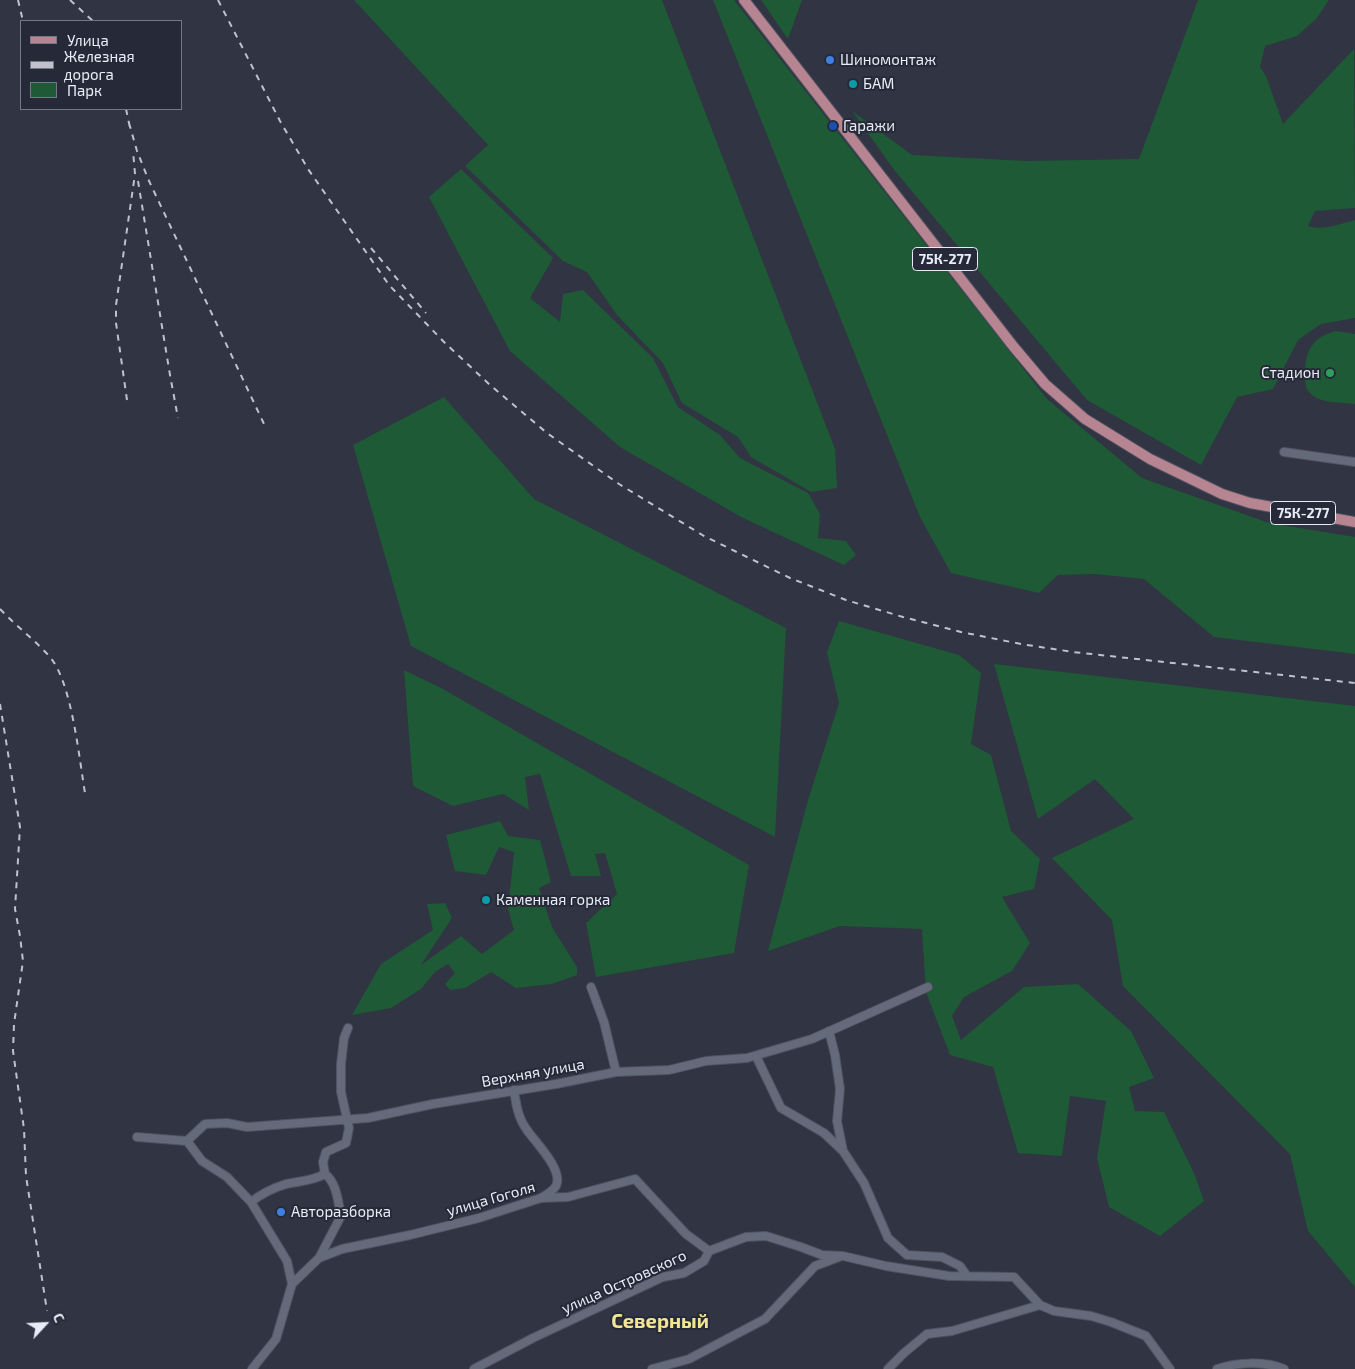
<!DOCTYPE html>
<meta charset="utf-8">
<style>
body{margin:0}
#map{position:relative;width:1355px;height:1369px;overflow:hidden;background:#303443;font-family:"Exo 2",sans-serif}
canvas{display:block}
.legend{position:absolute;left:20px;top:20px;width:162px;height:90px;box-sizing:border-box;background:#262a38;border:1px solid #747884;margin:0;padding:6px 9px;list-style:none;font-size:15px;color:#e9ecf6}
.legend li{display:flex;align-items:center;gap:10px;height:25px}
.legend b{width:25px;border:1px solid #747884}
.north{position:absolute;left:20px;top:1299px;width:50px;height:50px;-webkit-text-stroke:4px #262a38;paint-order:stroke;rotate:65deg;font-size:14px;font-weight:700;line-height:20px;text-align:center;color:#e9ecf6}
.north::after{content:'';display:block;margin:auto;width:18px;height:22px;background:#e9ecf6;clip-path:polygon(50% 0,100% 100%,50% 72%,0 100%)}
</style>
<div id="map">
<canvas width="1355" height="1369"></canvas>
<ul class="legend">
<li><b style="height:6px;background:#b78491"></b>Улица</li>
<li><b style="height:6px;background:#bfc2cd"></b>Железная дорога</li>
<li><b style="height:14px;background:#1e5a35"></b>Парк</li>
</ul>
<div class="north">С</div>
</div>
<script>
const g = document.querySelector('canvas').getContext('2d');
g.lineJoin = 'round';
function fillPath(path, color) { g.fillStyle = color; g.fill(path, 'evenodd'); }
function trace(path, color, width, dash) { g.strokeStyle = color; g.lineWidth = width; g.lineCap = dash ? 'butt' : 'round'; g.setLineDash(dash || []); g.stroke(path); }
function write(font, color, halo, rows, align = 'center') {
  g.font = font + ' "Exo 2",sans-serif'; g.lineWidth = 4; g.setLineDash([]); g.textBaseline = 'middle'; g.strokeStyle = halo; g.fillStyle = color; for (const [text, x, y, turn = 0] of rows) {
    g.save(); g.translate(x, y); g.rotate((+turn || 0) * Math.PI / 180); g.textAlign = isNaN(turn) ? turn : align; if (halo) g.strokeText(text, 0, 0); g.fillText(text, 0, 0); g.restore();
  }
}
fillPath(new Path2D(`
 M354 0H662L835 449 837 488 811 492 751 457 738 437 682 403 663 363 617 315 587 272 563 261 465 166 488 145Z
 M713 0H734L1047 399 1142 478 1269 523 1355 537V654L1214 637 1144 579 1095 574 1058 575 1039 593 951 573 920 517Z
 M761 0H802L788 39Z
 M1198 0H1329L1317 18 1297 36 1265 46 1260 67 1266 76 1283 124 1354 49 1355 208 1315 211 1308 226C1322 231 1340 224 1355 220V318L1321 324 1298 340 1273 389 1237 397 1201 465 1087 400 895 171 852 111 912 155 1027 161 1139 159Z
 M461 169 553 258 530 298 560 322 563 294 583 290 653 358 678 407 720 435 740 458 808 493 820 514 818 538 846 541 856 555 844 565 741 517 620 447 510 351 429 197Z
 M1336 331 1355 334V404C1342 402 1319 404 1310 393 1305 388 1305 381 1305 375 1305 351 1312 337 1336 331Z
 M444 397 534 499 786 628 775 837 411 646 353 445Z
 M839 621 959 655 981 673 971 744 991 755 1011 831 1040 859 1034 889 1002 897 1030 943 1012 971 964 997 952 1016 961 1040 1024 987 1078 984 1131 1031 1154 1078 1129 1087 1135 1111 1164 1112 1194 1173 1204 1201 1160 1236 1109 1207 1097 1158 1106 1101 1070 1096 1062 1156 1018 1153 993 1067 950 1055 926 992 922 929 840 926 768 951 808 800 839 703 827 652Z
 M994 664 1355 706V1287L1308 1231 1290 1154 1123 986 1112 920 1052 858 1134 819 1095 779 1038 819Z
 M404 670 443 689 749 865 734 953 596 977 586 923 617 894 605 853 595 854 601 876H571L540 774 525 777 529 810 503 794 453 806 413 786Z
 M500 821 508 836 540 840 551 882 539 888 552 927 577 967V975L552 984 516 988 491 972 465 988 450 990 445 984 455 973 448 964 435 972 421 989 391 1008 352 1015 381 964 433 930 427 904 445 903 452 918 421 965 461 936 482 954 514 930 508 909 514 852 499 847 486 875 455 871 446 835Z`), '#1e5a35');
const minor = new Path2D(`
 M1284 452 1355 462
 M591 987 604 1022 616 1072
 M829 1031 835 1055 840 1089 837 1121 843 1151 864 1183 888 1238 907 1255 942 1257 960 1266 967 1276
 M756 1056 781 1108 824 1133 843 1151
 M514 1090C516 1104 518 1118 527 1130 535 1142 564 1170 556 1186 553 1191 546 1195 541 1198
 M137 1137 187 1141 205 1124 227 1123 247 1127 368 1118 433 1104 556 1084 616 1072 669 1070 706 1061 747 1058 812 1039 928 987
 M187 1141 202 1161 227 1177 251 1202 287 1261 292 1284 276 1339 252 1369
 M251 1202C261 1194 273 1188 286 1184 300 1181 312 1181 325 1174
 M319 1258 341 1216C338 1202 337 1183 325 1174L323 1162 326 1152 346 1143 349 1128 341 1092V1064L344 1038 348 1028
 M292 1284 319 1258 342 1249 410 1235 479 1218 541 1198 568 1197 635 1179 686 1234 709 1251
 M474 1369 533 1338 663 1277 684 1273 704 1261 709 1251 746 1237 766 1236 801 1247 822 1255 843 1256 886 1266 949 1276 1014 1277 1040 1305 1054 1311 1091 1316 1111 1322 1146 1336 1170 1369
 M652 1369 689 1359 765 1319 815 1266 839 1257
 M888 1369 904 1353 927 1334 952 1331 1040 1305
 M1217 1369C1237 1362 1265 1361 1284 1369`);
const major = new Path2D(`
 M744 0 1013 346 1045 384 1085 419 1150 459 1222 494 1250 503 1355 522`);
trace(minor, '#4e525e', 10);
trace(major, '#4e525e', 12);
trace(minor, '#646a7a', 8);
trace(major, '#b78491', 10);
trace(new Path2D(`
 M18 0 23 21
 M70 0 93 21
 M218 0 280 121 308 169 389 285 444 342 490 385 547 433 619 484 704 536 790 578 846 600 903 617 961 632 1021 644 1073 652 1355 683
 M126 109 130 128
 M129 123 137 151 149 181 265 426
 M138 181 170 375 178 418
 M371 248 426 313
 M127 400 116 323V305L133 188 135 174 133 151
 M0 609C16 626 35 640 50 657 72 683 79 758 85 793
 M0 704 20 827 15 909 20 936 23 961 14 1024 13 1051 24 1129 26 1176 47 1311`), '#bfc2cd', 2, [6, 6]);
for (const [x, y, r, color] of [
 [830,60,5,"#3f7fe0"],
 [853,84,5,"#0f9aa8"],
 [833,126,5,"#1a4fb4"],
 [1330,373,5,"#2e9e5b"],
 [486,900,5,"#0f9aa8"],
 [281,1212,5,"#3f7fe0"]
]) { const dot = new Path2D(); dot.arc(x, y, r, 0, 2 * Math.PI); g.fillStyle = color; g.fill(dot); trace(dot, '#262a38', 2); }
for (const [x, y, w] of [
 [945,259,65],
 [1303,513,65]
]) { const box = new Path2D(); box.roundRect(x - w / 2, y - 11.5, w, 23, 4); g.fillStyle = '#262a38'; g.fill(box); trace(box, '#e9ecf6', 1); }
write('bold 14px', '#e9ecf6', null, [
 ["75К-277",945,259],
 ["75К-277",1303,513]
]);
write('15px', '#e9ecf6', '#262a38', [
 ["Шиномонтаж",840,60],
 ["БАМ",863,84],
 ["Гаражи",843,126],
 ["Стадион",1320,373,"right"],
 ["Каменная горка",496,900],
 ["Авторазборка",291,1212]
], 'left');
write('15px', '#e9ecf6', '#262a38', [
 ["Верхняя улица",533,1073,-10],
 ["улица Гоголя",491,1199,-16],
 ["улица Островского",624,1282,-24]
]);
write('bold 20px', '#f4e596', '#262a38', [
 ["Северный",660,1321]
]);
</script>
